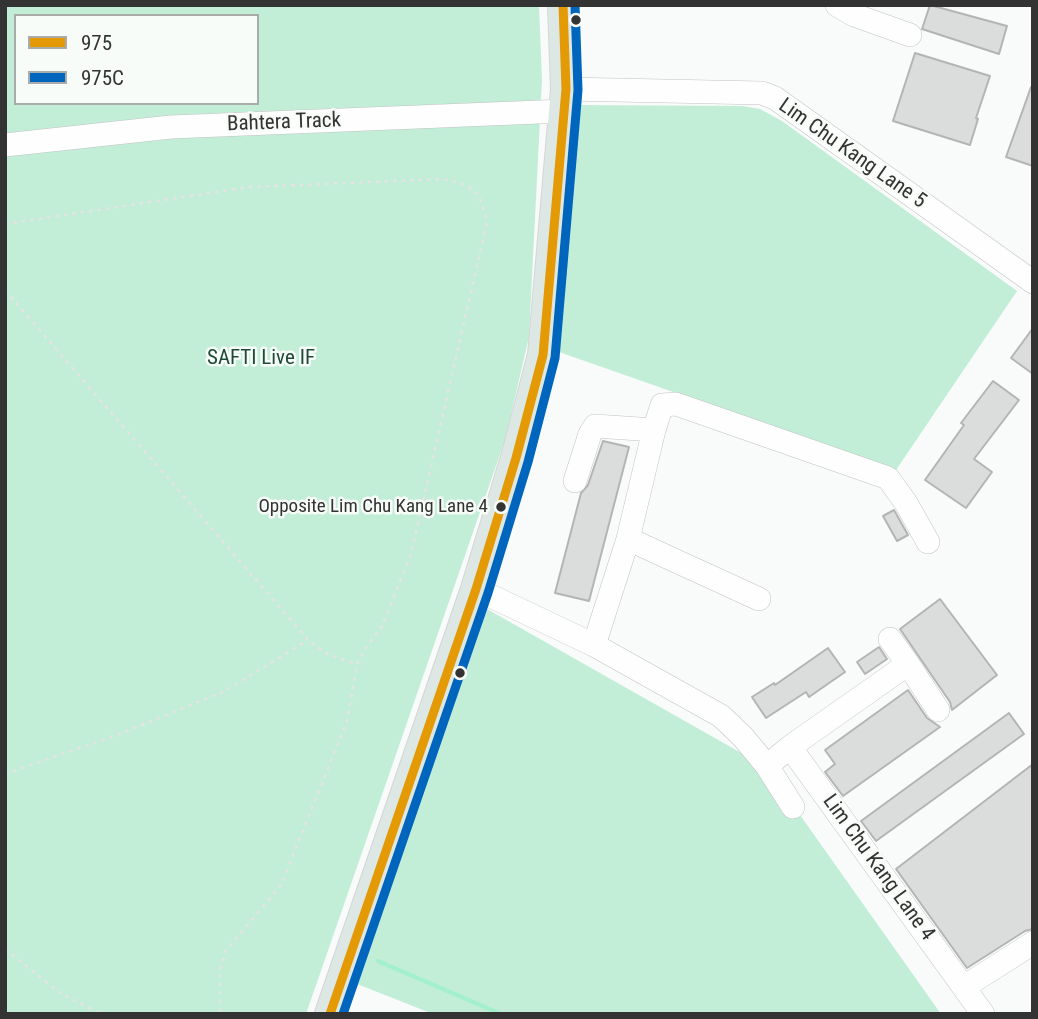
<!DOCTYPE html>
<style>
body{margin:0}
#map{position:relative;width:1038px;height:1019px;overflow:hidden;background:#f9fbfa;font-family:"Roboto Condensed",sans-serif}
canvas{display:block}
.frame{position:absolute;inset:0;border:7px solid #323332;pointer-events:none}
.legend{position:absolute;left:14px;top:14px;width:245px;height:91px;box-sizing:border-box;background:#f8fcf9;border:2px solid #a9aca9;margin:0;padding:9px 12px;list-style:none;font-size:21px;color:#323332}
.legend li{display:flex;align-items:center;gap:14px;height:35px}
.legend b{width:35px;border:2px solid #a9aca9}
</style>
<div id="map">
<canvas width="1038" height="1019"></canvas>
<div class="frame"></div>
<ul class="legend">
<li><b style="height:9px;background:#e39a05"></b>975</li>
<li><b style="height:9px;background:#0065bd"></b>975C</li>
</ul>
</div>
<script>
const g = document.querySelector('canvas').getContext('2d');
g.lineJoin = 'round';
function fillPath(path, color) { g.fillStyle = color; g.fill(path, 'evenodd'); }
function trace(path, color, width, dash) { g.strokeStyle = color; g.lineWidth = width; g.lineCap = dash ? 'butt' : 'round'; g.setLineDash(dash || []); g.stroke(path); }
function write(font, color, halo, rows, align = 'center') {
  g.font = font + ' "Roboto Condensed",sans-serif'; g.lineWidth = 5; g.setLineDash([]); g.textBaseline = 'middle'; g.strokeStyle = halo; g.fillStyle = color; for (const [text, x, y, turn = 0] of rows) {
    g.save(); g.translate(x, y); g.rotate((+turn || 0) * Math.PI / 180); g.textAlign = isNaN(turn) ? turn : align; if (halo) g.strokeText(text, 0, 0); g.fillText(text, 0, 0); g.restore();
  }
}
fillPath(new Path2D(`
 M5 5H539L542 80 529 337 505 440 306 1014H5ZM16 16H257V103H16Z
 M576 105 742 106 760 109 782 121 1017 291 896 470 559 352Z
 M487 609 766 767 941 1014H433L352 982Z`), '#c2eed8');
trace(new Path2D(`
 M378 961 501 1014`), '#a4f0cd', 4.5);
const building = new Path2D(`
 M930 5 1007 26 999 54 922 29Z
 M915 53 990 76 976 118 978 119 970 145 893 121Z
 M1031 87 1033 88V166L1006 157Z
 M1033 328V374L1011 358Z
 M993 381 1019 400 974 459 992 472 966 508 925 480 964 425 961 423Z
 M603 441 629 447 589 601 555 593 581 493 588 485Z
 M894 510 908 535 897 541 883 516Z
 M940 599 997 675 952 710 950 702 900 629Z
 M879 647 887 659 865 674 857 662Z
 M828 648 845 672 809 697 806 692 766 718 752 697 774 683 775 685Z
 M908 690 927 718 940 727 843 796 825 772 835 764 825 750Z
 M1009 713 1024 734 876 841 861 821Z
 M1033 764V929L1025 931 967 968 896 869Z`);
fillPath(building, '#dbdddc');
trace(building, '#b3b5b4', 2);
const minor = new Path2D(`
 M837 5 854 15 910 35
 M566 89 762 93 775 98 1033 282
 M5 145 171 127 564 111
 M575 481 590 434 595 426 654 430
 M628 539 759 599
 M476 589 594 645 721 716 743 737 767 766 793 807
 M890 639 908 664
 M594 645 628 539 654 430 662 405 676 404 888 478 906 503 928 542
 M790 747 908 664 938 710
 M767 766 790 747 983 1014
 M964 987 1033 943`);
const major = new Path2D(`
 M330 1014 476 589 516 458 543 355 566 89 563 5`);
trace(minor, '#c1c3c2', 24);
trace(major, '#d4d5d4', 32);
trace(new Path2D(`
 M5 224 249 187 442 179C474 185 480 190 487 222L411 554 381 628 365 649 357 664 347 721 281 885 225 952 220 970V1014
 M5 290 308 640 329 655 357 664
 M5 774 122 733 225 691 308 640
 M5 949 60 993 101 1014`), '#e4e4e4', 2.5, [3.5, 5]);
trace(minor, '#fefefe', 23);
trace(major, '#dde8e4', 30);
trace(new Path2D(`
 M330 1014 476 589 516 458 543 355 566 89 563 5`), '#e39a05', 9);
trace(new Path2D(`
 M343 1014 488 593 528 462 555 358 578 90 575 5`), '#0065bd', 9);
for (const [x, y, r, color] of [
 [576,20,6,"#323332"],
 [501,507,6,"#323332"],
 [460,673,6,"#323332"]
]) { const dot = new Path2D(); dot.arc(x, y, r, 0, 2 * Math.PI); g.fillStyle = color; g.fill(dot); trace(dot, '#f8fcf9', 2.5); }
write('19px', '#323332', '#f8fcf9', [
 ["Opposite Lim Chu Kang Lane 4",488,507]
], 'right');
write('21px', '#323332', '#f8fcf9', [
 ["Bahtera Track",284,123,-2],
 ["Lim Chu Kang Lane 5",852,154,35],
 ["Lim Chu Kang Lane 4",878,868,54]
]);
write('21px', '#1d4b37', '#f8fcf9', [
 ["SAFTI Live IF",261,359]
]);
</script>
